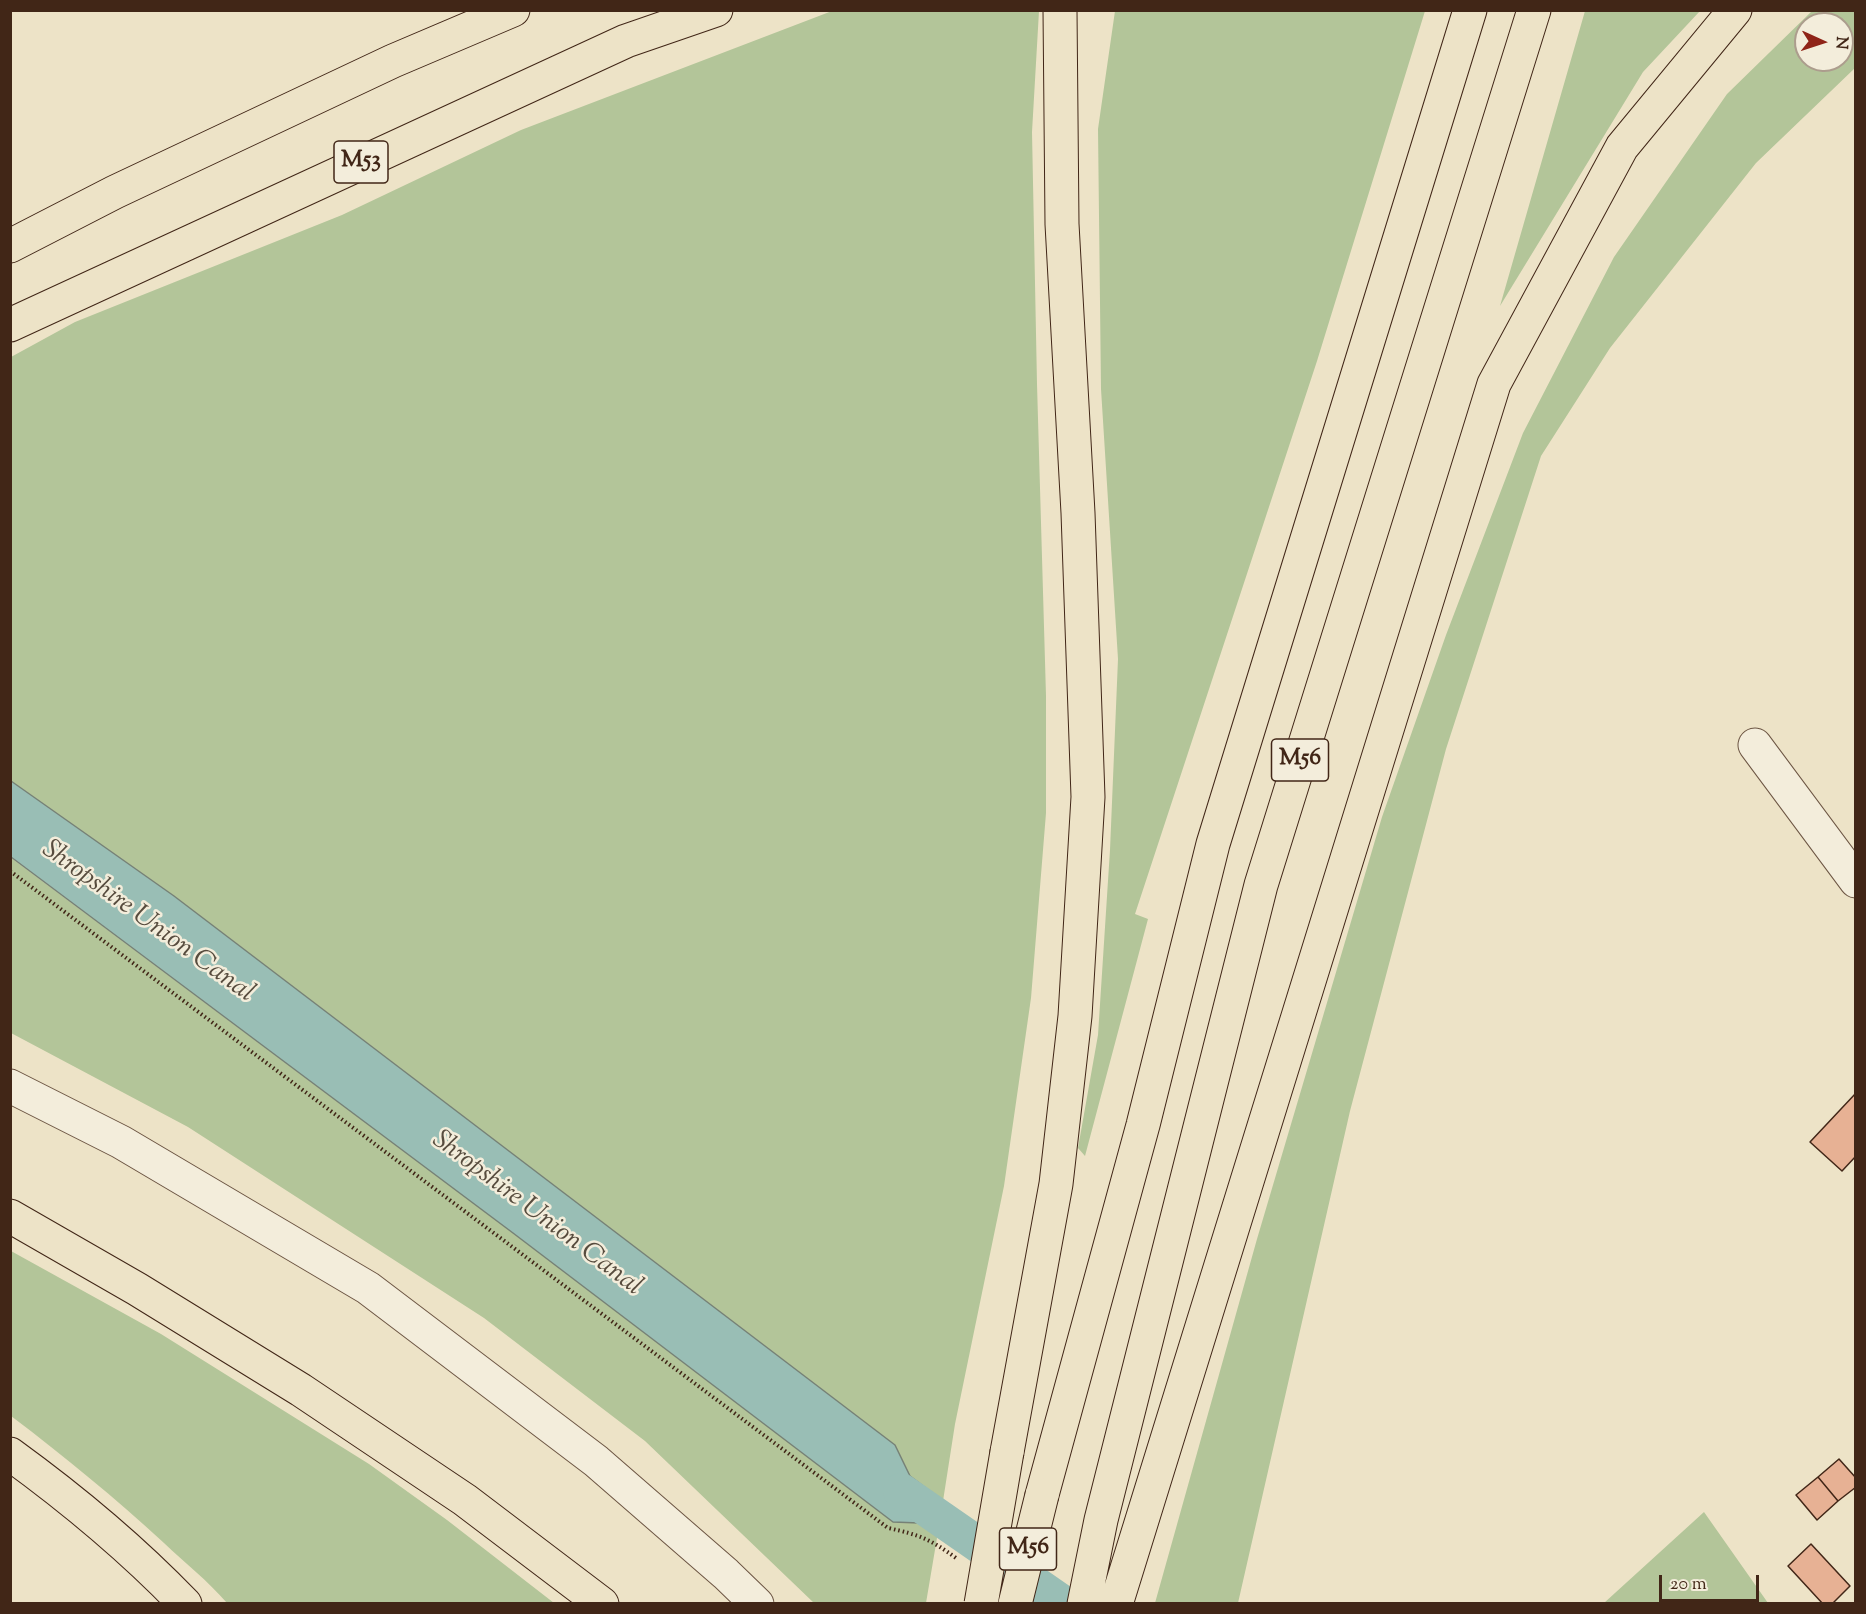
<!DOCTYPE html>
<style>
body{margin:0}
#map{position:relative;width:1866px;height:1614px;overflow:hidden;background:#ede3c7;font-family:"Sorts Mill Goudy",serif}
canvas{display:block}
.frame{position:absolute;inset:0;border:12px solid #412617;pointer-events:none}
.north{position:absolute;left:1794px;top:12px;width:60px;height:60px;box-sizing:border-box;background:#f3eddb;border:2px solid #ac9d8d;border-radius:50%;rotate:93deg;font-size:16px;font-weight:700;line-height:24px;text-align:center;color:#412617}
.north::after{content:'';display:block;margin:auto;width:21px;height:27px;background:#8f2418;clip-path:polygon(50% 0,100% 100%,50% 72%,0 100%)}
.scale{position:absolute;left:1659px;top:1575px;width:100px;height:27px;box-sizing:border-box;border:3px solid #412617;border-top:0;padding-left:8px;font-size:18px;line-height:21px;white-space:nowrap;color:#412617;-webkit-text-stroke:4px #f3eddb;paint-order:stroke}
</style>
<div id="map">
<canvas width="1866" height="1614"></canvas>
<div class="frame"></div>
<div class="north">N</div>
<div class="scale">20 m</div>
</div>
<script>
const g = document.querySelector('canvas').getContext('2d');
g.lineJoin = 'round';
function fillPath(path, color) { g.fillStyle = color; g.fill(path, 'evenodd'); }
function trace(path, color, width, dash) { g.strokeStyle = color; g.lineWidth = width; g.lineCap = dash ? 'butt' : 'round'; g.setLineDash(dash || []); g.stroke(path); }
function write(font, color, halo, rows, align = 'center') {
  g.font = font + ' "Sorts Mill Goudy",serif'; g.lineWidth = 5; g.setLineDash([]); g.textBaseline = 'middle'; g.strokeStyle = halo; g.fillStyle = color; for (const [text, x, y, turn = 0] of rows) {
    g.save(); g.translate(x, y); g.rotate((+turn || 0) * Math.PI / 180); g.textAlign = isNaN(turn) ? turn : align; if (halo) g.strokeText(text, 0, 0); g.fillText(text, 0, 0); g.restore();
  }
}
fillPath(new Path2D(`
 M832 11H1039L1032 132 1037 384 1046 696V813L1031 998 1004 1186 955 1424 943 1501 910 1476 895 1445 174 896 11 781V357L75 322 342 215 521 130Z
 M1115 11H1425L1317 361 1135 914 1148 919 1085 1156 1078 1148 1098 1035 1110 850 1118 659 1101 389 1098 129Z
 M1585 11H1700L1643 72 1500 306Z
 M1812 11H1855V68L1756 163 1610 348 1541 456 1446 749 1350 1111 1238 1603H1155L1257 1239 1382 817 1446 635 1523 433 1614 257 1727 94ZM1806 24H1842V60H1806Z
 M10 857 513 1233 893 1522 919 1523 938 1532 926 1603H814L645 1441 484 1318 188 1127 11 1033Z
 M11 1251 161 1334 369 1464 447 1520 554 1603H227C208 1581 185 1563 164 1543 115 1498 64 1456 11 1416Z
 M1704 1512 1768 1603H1604Z`), '#b3c599');
const water = new Path2D(`
 M11 781 174 896 895 1445 910 1476 943 1501 942 1518 938 1532 919 1523 893 1522 513 1233 11 857Z`);
fillPath(water, '#99beb5');
trace(water, '#768176', 1.5);
trace(new Path2D(`
 M901 1491 1064 1604`), '#99beb5', 36);
const building = new Path2D(`
 M1856 1093V1156L1842 1171 1810 1142Z
 M1839 1459 1856 1478V1487L1838 1501 1818 1477Z
 M1818 1477 1838 1501 1817 1520 1796 1495Z
 M1811 1544 1850 1586 1832 1604H1823L1788 1566Z`);
fillPath(building, '#e7b194');
trace(building, '#412617', 1.5);
const minor = new Path2D(`
 M1755 745 1856 881`);
const tertiary = new Path2D(`
 M10 1086 121 1142 368 1288 596 1461 726 1574 757 1604`);
const motorway = new Path2D(`
 M10 246 115 192 393 61 513 10
 M10 325 626 41 716 10
 M10 1216 137 1289 301 1390 465 1500 602 1604
 M1007 1452 1056 1184 1075 1016 1088 797 1078 513 1062 224 1060 10
 M10 1454C72 1499 132 1549 185 1604
 M1042 1495 1143 1125 1213 844 1470 10
 M1084 1604 1101 1520 1261 885 1534 10
 M1116 1604 1494 384 1622 147 1735 10`);
trace(minor, '#6c5543', 35);
trace(tertiary, '#6c5543', 35);
trace(motorway, '#412617', 35);
trace(new Path2D(`
 M10 871 888 1528C920 1535 930 1539 956 1558`), '#412617', 4, [1.5, 3]);
trace(minor, '#f3eddb', 33);
trace(tertiary, '#f3eddb', 33);
trace(motorway, '#ede3c7', 33);
const motorwayBridge = new Path2D(`
 M981 1604 1007 1452
 M1015 1604 1042 1495`);
trace(motorwayBridge, '#412617', 35, []);
trace(motorwayBridge, '#ede3c7', 33);
for (const [x, y, w] of [
 [361,162,54],
 [1300,760,57],
 [1028,1549,57]
]) { const box = new Path2D(); box.roundRect(x - w / 2, y - 21, w, 42, 4.5); g.fillStyle = '#f3eddb'; g.fill(box); trace(box, '#412617', 1.5); }
write('bold 24px', '#412617', null, [
 ["M53",361,162],
 ["M56",1300,760],
 ["M56",1028,1549]
]);
write('italic 27px', '#574c3e', '#f3eddb', [
 ["Shropshire Union Canal",147,923,36],
 ["Shropshire Union Canal",536,1215,37]
]);
</script>
